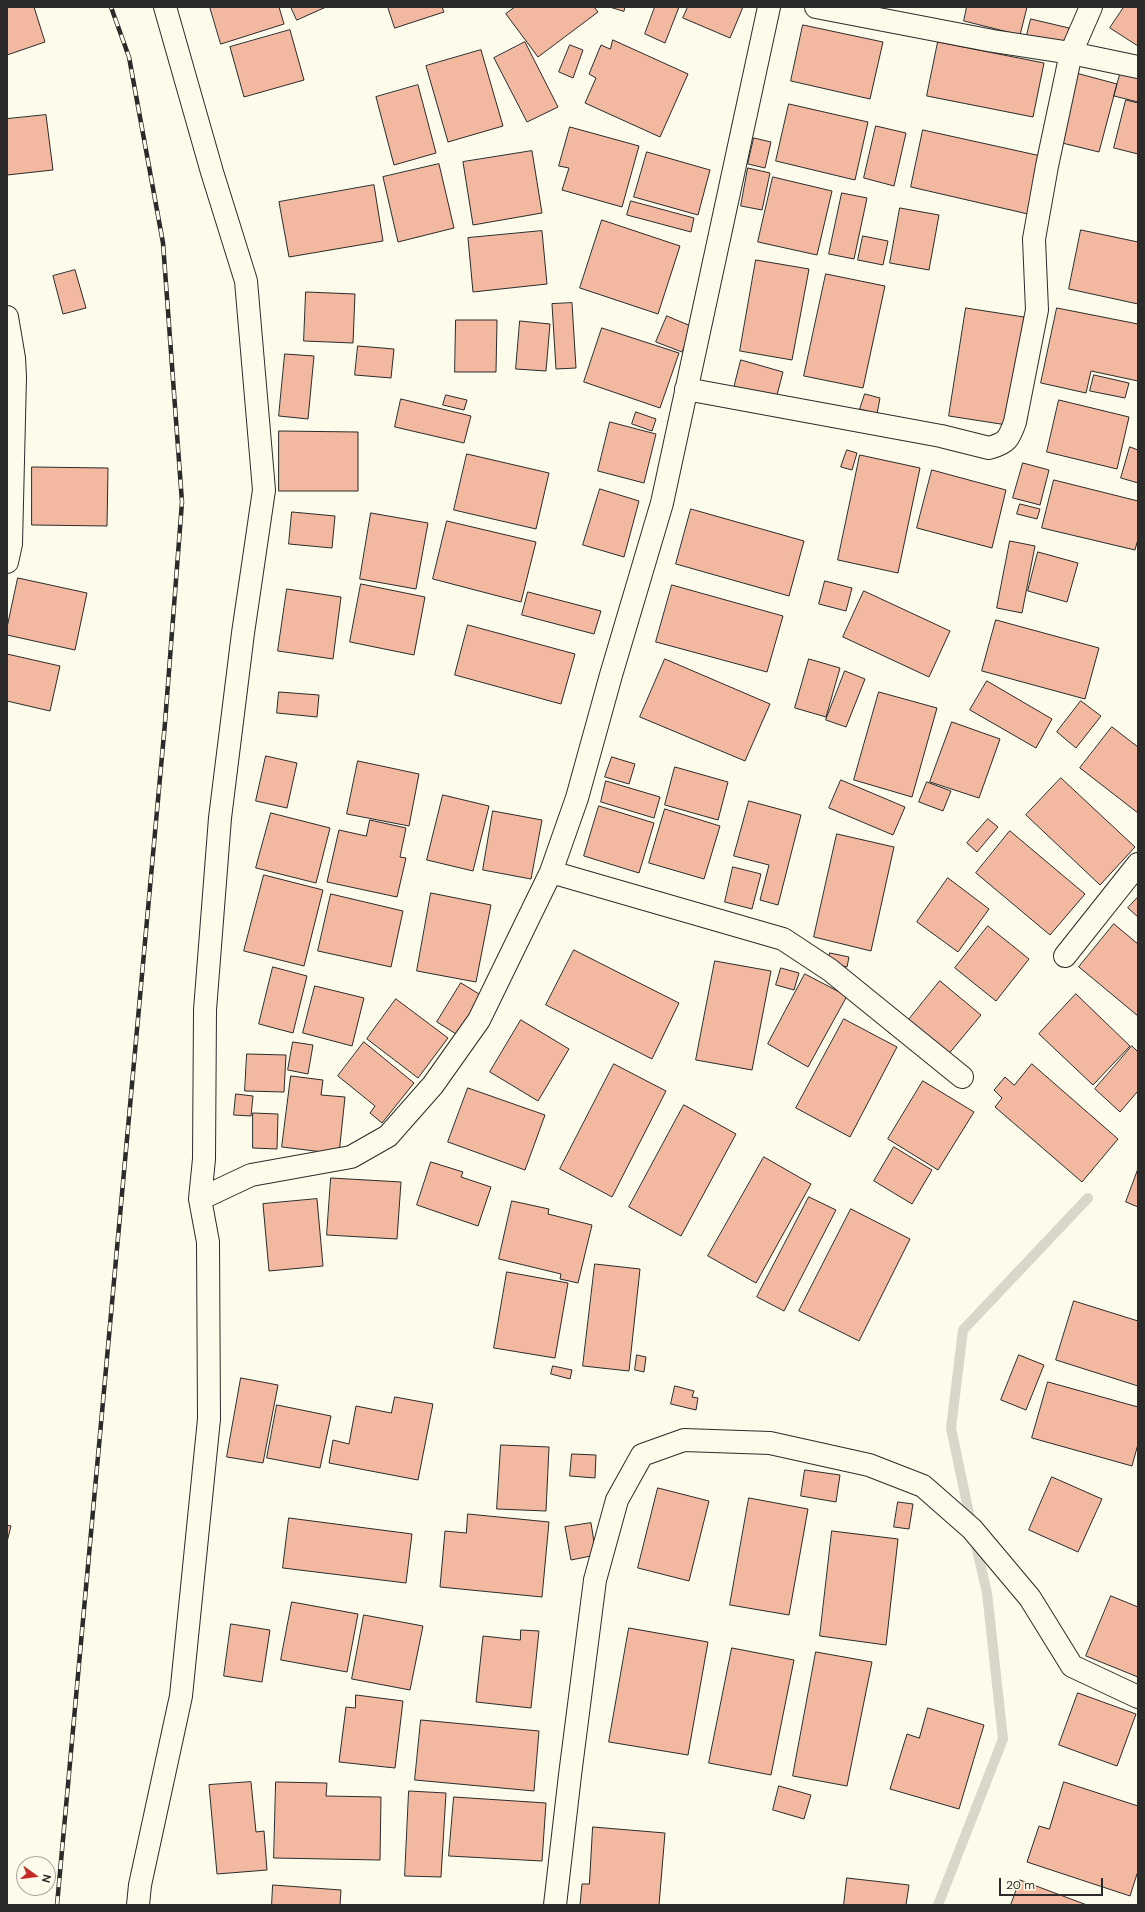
<!DOCTYPE html>
<style>
body{margin:0}
#map{position:relative;width:1145px;height:1912px;overflow:hidden;background:#fdfbea;font-family:"DM Sans",sans-serif}
canvas{display:block}
.frame{position:absolute;inset:0;border:8px solid #2b2b2b;pointer-events:none}
.north{position:absolute;left:16px;top:1856px;width:40px;height:40px;box-sizing:border-box;background:#fdfbea;border:1px solid #a9a89e;border-radius:50%;rotate:104deg;font-size:11px;font-weight:700;line-height:16px;text-align:center;color:#2b2b2b}
.north::after{content:'';display:block;margin:auto;width:14px;height:18px;background:#c62828;clip-path:polygon(50% 0,100% 100%,50% 72%,0 100%)}
.scale{position:absolute;left:999px;top:1878px;width:104px;height:18px;box-sizing:border-box;border:2px solid #2b2b2b;border-top:0;padding-left:5px;font-size:12px;line-height:14px;white-space:nowrap;color:#2b2b2b;-webkit-text-stroke:3px #fdfbea;paint-order:stroke}
</style>
<div id="map">
<canvas width="1145" height="1912"></canvas>
<div class="frame"></div>
<div class="north">N</div>
<div class="scale">20 m</div>
</div>
<script>
const g = document.querySelector('canvas').getContext('2d');
g.lineJoin = 'round';
function trace(path, color, width, dash) { g.strokeStyle = color; g.lineWidth = width; g.lineCap = dash ? 'butt' : 'round'; g.setLineDash(dash || []); g.stroke(path); }
function fillPath(path, color) { g.fillStyle = color; g.fill(path, 'evenodd'); }
trace(new Path2D(`
 M971 1523 951 1428 963 1330 1088 1198
 M938 1905 1003 1739 987 1593 975 1541`), '#d8d7c9', 10);
const building = new Path2D(`
 M7 7H34L45 42 7 55Z
 M210 7H279L284 24 221 44Z
 M291 7H326L297 20Z
 M388 7H442L444 12 395 28Z
 M515 7H594L598 12 538 57 506 14Z
 M610 7H625L624 11Z
 M655 7H679L665 43 645 34Z
 M688 7H743L730 38 683 18Z
 M967 7H1027L1020 35 964 21Z
 M1124 7H1138V46L1110 28Z
 M1031 19 1069 28 1064 49 1026 39Z
 M803 25 883 42 870 99 791 81Z
 M290 30 304 80 244 97 230 47Z
 M613 40 688 74 660 137 585 103 596 78 589 74 601 45 610 49Z
 M525 42 558 107 527 122 494 58Z
 M938 42 1044 63 1033 117 927 96Z
 M570 45 583 50 573 78 559 72Z
 M481 50 503 126 448 142 426 66Z
 M1121 71 1138 75V102L1114 96Z
 M1076 73 1117 84 1099 152 1058 142Z
 M418 85 436 153 394 165 376 97Z
 M1126 100 1138 103V154L1114 148Z
 M789 104 868 122 855 180 776 161Z
 M46 115 53 170 7 175V119Z
 M876 126 906 133 894 186 864 178Z
 M570 127 639 146 622 207 562 190 569 168 559 166Z
 M923 130 1041 156 1028 214 911 187Z
 M754 138 771 142 765 168 748 164Z
 M532 151 542 213 473 225 463 162Z
 M647 152 710 170 698 215 634 197Z
 M439 164 454 228 398 242 383 177Z
 M748 168 770 173 762 210 741 206Z
 M773 177 832 191 817 255 758 242Z
 M374 185 383 241 289 257 279 202Z
 M842 193 867 198 854 259 829 254Z
 M631 201 694 218 691 232 627 215Z
 M900 208 939 215 929 270 890 263Z
 M602 220 680 246 658 314 580 288Z
 M1081 230 1138 242V304L1069 289Z
 M542 231 547 284 473 292 468 238Z
 M863 236 888 241 883 265 858 260Z
 M756 260 809 269 792 360 740 351Z
 M75 270 86 308 63 314 53 276Z
 M826 274 885 286 863 388 804 376Z
 M306 292 355 294 353 343 304 341Z
 M572 303 576 368 556 369 552 304Z
 M966 308 1024 317 1007 425 949 416Z
 M1057 308 1138 324V381L1091 371 1086 393 1041 383Z
 M667 316 693 327 682 352 656 342Z
 M456 320H497L496 372H455Z
 M520 321 550 324 546 371 516 369Z
 M602 328 679 353 660 408 584 382Z
 M358 346 394 349 391 378 355 375Z
 M285 354 314 356 308 419 279 416Z
 M741 360 783 372 776 399 734 388Z
 M1094 375 1129 383 1125 398 1090 391Z
 M865 394 880 398 877 414 860 409Z
 M446 395 467 400 464 410 443 405Z
 M401 399 471 416 464 443 395 427Z
 M1059 400 1129 417 1117 469 1047 452Z
 M636 412 656 419 652 431 632 424Z
 M610 422 656 434 644 483 598 471Z
 M279 431 358 432V491H279Z
 M1130 447 1138 450V483L1121 478Z
 M847 450 857 453 852 470 841 467Z
 M467 454 549 473 536 529 454 510Z
 M860 455 920 468 898 573 838 560Z
 M1023 463 1049 470 1040 505 1013 498Z
 M32 467 108 468 107 526 32 525Z
 M932 470 1006 490 992 548 917 528Z
 M1054 480 1138 501V539L1135 550 1042 528Z
 M600 489 639 501 624 557 583 545Z
 M1020 504 1040 509 1037 519 1017 514Z
 M691 509 804 541 789 596 676 564Z
 M292 512 335 516 332 548 289 544Z
 M371 513 428 523 416 589 360 579Z
 M447 521 536 542 521 602 433 579Z
 M1010 541 1035 546 1022 613 997 608Z
 M1038 552 1078 563 1067 602 1028 591Z
 M18 578 87 593 75 650 7 635V628Z
 M825 581 852 588 846 611 819 604Z
 M361 584 425 597 414 655 350 642Z
 M672 585 783 616 767 672 656 642Z
 M287 589 341 597 333 659 278 651Z
 M864 591 950 631 929 677 843 637Z
 M528 592 601 611 594 634 522 615Z
 M996 620 1099 648 1085 699 982 671Z
 M468 625 575 654 561 704 455 675Z
 M7 654 60 666 50 711 7 701Z
 M665 659 770 704 745 761 640 717Z
 M809 659 840 668 826 717 795 708Z
 M845 671 865 679 846 727 826 720Z
 M987 681 1052 719 1036 748 970 710Z
 M279 692 319 695 317 717 277 713Z
 M879 692 937 708 912 797 854 780Z
 M1081 701 1101 716 1076 748 1057 732Z
 M952 722 1000 739 979 798 930 782Z
 M1112 727 1138 747V813L1080 768Z
 M266 756 297 763 287 808 256 801Z
 M612 757 635 764 629 784 605 777Z
 M358 761 419 774 409 826 347 814Z
 M675 767 728 782 718 820 665 805Z
 M1061 778 1135 847 1100 885 1026 815Z
 M841 780 905 807 893 835 829 808Z
 M606 781 660 797 654 818 601 802Z
 M927 782 951 791 943 811 919 802Z
 M443 795 489 806 473 871 427 860Z
 M749 801 801 815 778 905 760 900 769 865 734 856Z
 M599 806 654 823 639 873 584 856Z
 M665 809 720 826 704 879 649 863Z
 M493 811 542 820 531 879 483 870Z
 M271 813 330 828 316 883 256 868Z
 M988 819 998 827 977 852 967 843Z
 M370 820 406 828 400 857 406 858 397 897 327 882 339 830 366 836Z
 M1010 831 1085 894 1050 935 976 873Z
 M837 834 894 847 871 951 814 937Z
 M733 867 761 874 752 909 725 902Z
 M264 875 323 890 304 966 244 951Z
 M948 878 989 909 958 952 917 922Z
 M431 893 491 905 476 982 417 971Z
 M331 894 403 911 391 967 318 951Z
 M1138 897V917L1128 908Z
 M1114 924 1138 944V1016L1079 967Z
 M988 926 1029 959 996 1001 955 968Z
 M574 950 679 1003 652 1059 546 1005Z
 M830 953 849 957 847 967 828 962Z
 M715 961 771 971 752 1070 696 1060Z
 M273 967 307 976 293 1033 259 1024Z
 M781 968 799 973 794 990 776 985Z
 M805 974 847 996 808 1067 768 1044Z
 M940 981 981 1015 947 1056 907 1022Z
 M461 983 484 997 461 1037 437 1022Z
 M315 986 364 998 352 1046 303 1033Z
 M1076 994 1130 1046 1093 1085 1039 1034Z
 M396 999 448 1038 418 1078 367 1039Z
 M844 1019 897 1047 850 1137 796 1108Z
 M521 1020 569 1049 538 1101 490 1072Z
 M293 1042 313 1045 308 1074 288 1070Z
 M364 1042 414 1083 382 1123 370 1113 375 1106 338 1076Z
 M1132 1046 1138 1052V1091L1120 1112 1095 1089Z
 M247 1054 286 1055 284 1092 245 1091Z
 M614 1064 666 1091 612 1197 560 1169Z
 M1032 1064 1118 1139 1082 1182 995 1107 1002 1098 994 1090 1005 1077 1014 1085Z
 M291 1076 323 1080 321 1095 345 1097 339 1154 282 1147Z
 M923 1081 974 1112 938 1170 888 1139Z
 M468 1088 545 1115 525 1170 448 1142Z
 M236 1094 253 1096 251 1116 234 1115Z
 M684 1105 736 1134 681 1236 629 1207Z
 M253 1113 278 1114 277 1149 253 1148Z
 M894 1147 932 1170 912 1204 874 1181Z
 M764 1157 811 1184 756 1283 708 1256Z
 M431 1162 463 1172 461 1177 491 1187 478 1226 417 1205Z
 M1138 1169V1207L1126 1202Z
 M331 1178 401 1182 397 1239 327 1235Z
 M809 1197 836 1210 784 1311 757 1297Z
 M317 1199 323 1266 269 1271 263 1204Z
 M512 1201 549 1209 548 1214 592 1225 578 1283 560 1279 561 1274 499 1259Z
 M851 1209 910 1239 859 1341 799 1311Z
 M595 1264 640 1269 629 1371 583 1366Z
 M507 1272 568 1283 555 1358 494 1348Z
 M1074 1301 1138 1321V1386L1056 1360Z
 M637 1355 646 1357 644 1372 635 1370Z
 M1019 1355 1044 1365 1026 1410 1001 1400Z
 M553 1366 572 1370 570 1379 551 1374Z
 M241 1378 278 1385 263 1463 227 1457Z
 M1048 1382 1138 1407V1444L1132 1466 1032 1438Z
 M675 1386 694 1391 692 1397 698 1398 696 1410 671 1404Z
 M395 1397 433 1404 418 1480 329 1463 333 1440 349 1444 356 1406 391 1413Z
 M277 1405 331 1416 320 1468 267 1458Z
 M501 1445 549 1447 546 1511 497 1509Z
 M572 1454 596 1455 595 1478 570 1476Z
 M805 1470 840 1475 836 1502 801 1496Z
 M1052 1477 1102 1499 1078 1552 1029 1530Z
 M658 1488 709 1501 689 1581 638 1568Z
 M749 1498 808 1509 789 1615 730 1605Z
 M898 1502 913 1504 909 1529 894 1527Z
 M468 1514 549 1522 542 1597 440 1587 445 1531 466 1533Z
 M289 1518 412 1534 406 1583 283 1568Z
 M591 1523 596 1555 571 1560 565 1527Z
 M7 1525 11 1526 7 1542Z
 M832 1531 898 1539 886 1645 820 1636Z
 M1111 1596 1138 1607V1677L1086 1656Z
 M292 1602 358 1614 347 1672 281 1660Z
 M364 1615 423 1626 410 1690 352 1679Z
 M231 1624 270 1630 262 1682 224 1676Z
 M629 1628 708 1642 688 1755 609 1742Z
 M521 1630 539 1631 531 1708 476 1702 483 1636 520 1640Z
 M732 1648 794 1660 771 1775 709 1763Z
 M816 1652 872 1662 847 1786 793 1776Z
 M1078 1693 1136 1714 1117 1766 1059 1745Z
 M356 1695 403 1701 395 1768 339 1762 346 1707 355 1708Z
 M928 1708 984 1725 959 1809 890 1789 907 1734 919 1738Z
 M421 1720 539 1731 534 1791 415 1780Z
 M251 1782 256 1832 264 1831 267 1870 217 1874 209 1785Z
 M276 1782 327 1783 326 1796 381 1797 380 1860 274 1858Z
 M1064 1782 1138 1806V1871L1130 1896 1027 1862 1039 1826 1049 1829Z
 M779 1786 811 1795 804 1819 773 1810Z
 M409 1791 446 1793 441 1877 405 1876Z
 M454 1797 546 1803 542 1861 449 1856Z
 M593 1827 665 1833 659 1905H580L582 1884H589Z
 M847 1878 909 1885 906 1905H844Z
 M1020 1880 1087 1905H1011Z
 M273 1885 341 1890 340 1905H272Z`);
fillPath(building, '#f2b8a0');
trace(building, '#2b2b2b', 1);
const street = new Path2D(`
 M816 7 993 41 1071 53 1138 67
 M7 317 14 358 15 377 11 544 7 562
 M686 389 941 436 989 448C1007 443 1009 439 1015 422L1037 310 1034 239 1047 166 1071 53 1091 7
 M551 872 783 939 830 970 962 1077
 M1065 956 1138 864
 M200 1199 251 1175 351 1157 388 1136 433 1085 479 1020 551 872 577 798 611 675 662 503 769 7
 M138 1905 140 1885 181 1696 209 1419 208 1242 200 1199 204 1159 205 1010 220 818 243 633 264 490 246 281 212 172 165 7
 M555 1905 570 1775 595 1580 617 1500 642 1455 684 1440 770 1443 869 1465 923 1486 972 1529 1030 1598 1072 1666 1138 1697`);
trace(street, '#2b2b2b', 24);
trace(street, '#fdfbea', 22);
const rail = new Path2D(`
 M57 1905 165 723 182 502 163 243 129 57 111 7`);
trace(rail, '#2b2b2b', 4.5);
trace(rail, '#fdfbea', 3, [9]);
</script>
